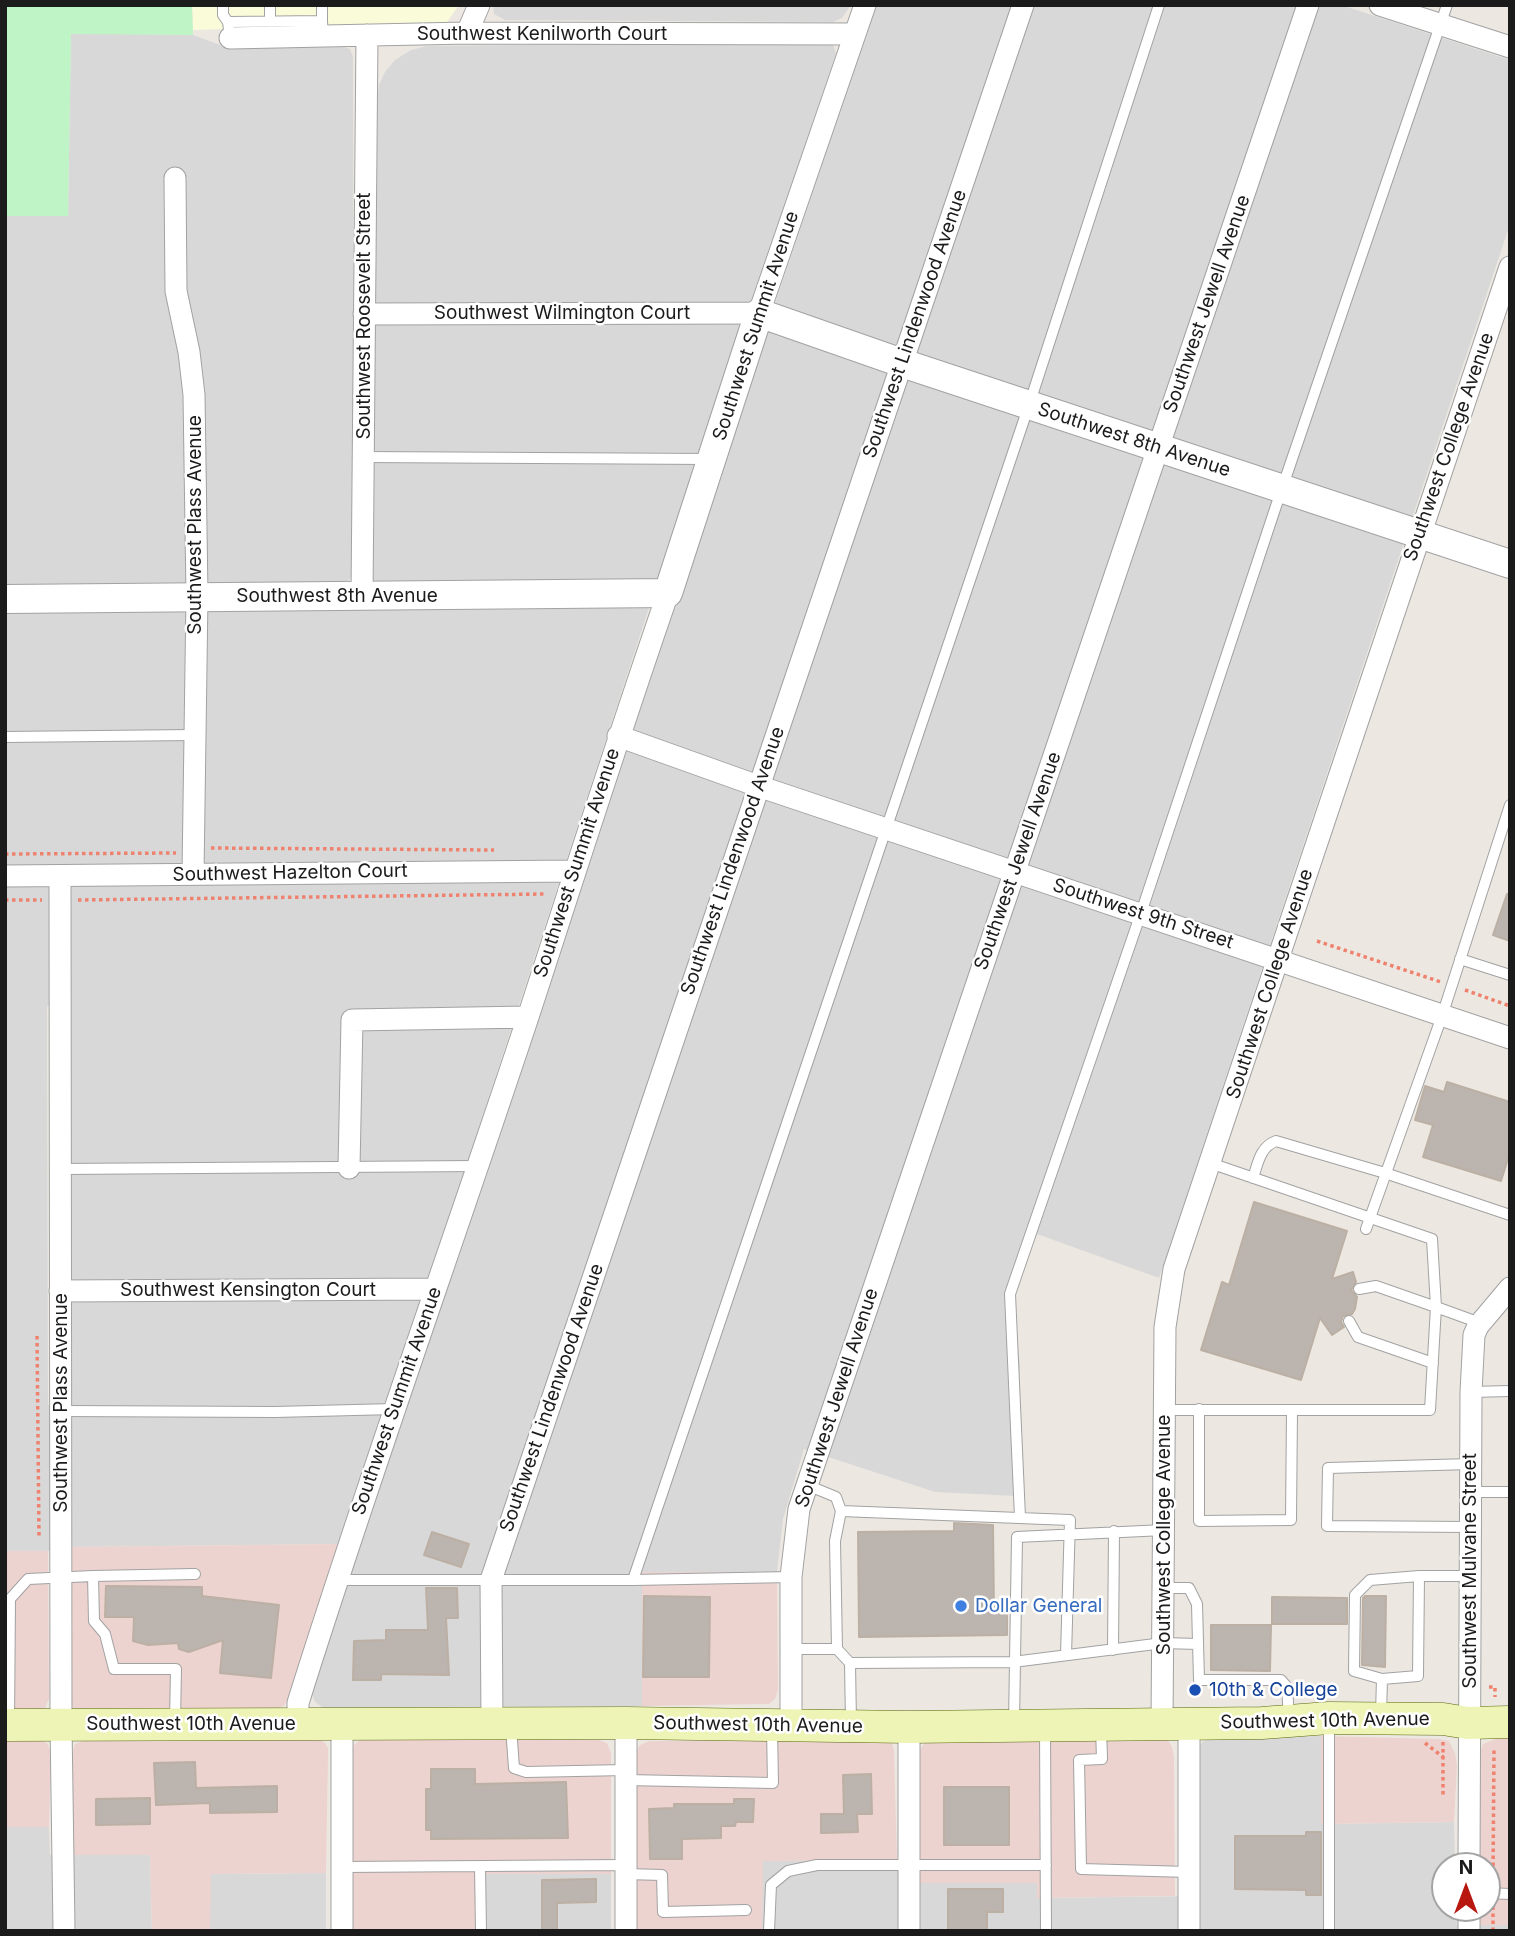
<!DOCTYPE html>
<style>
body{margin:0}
#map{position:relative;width:1515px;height:1936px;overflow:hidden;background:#ece8e1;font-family:Inter,sans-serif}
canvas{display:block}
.frame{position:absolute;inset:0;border:7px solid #1b1b1b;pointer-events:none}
.north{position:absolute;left:1431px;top:1852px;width:70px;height:70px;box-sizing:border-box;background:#fff;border:2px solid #a4a4a4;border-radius:50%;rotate:0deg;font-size:19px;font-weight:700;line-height:28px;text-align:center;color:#1b1b1b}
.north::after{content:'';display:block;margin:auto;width:24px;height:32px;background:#b7170e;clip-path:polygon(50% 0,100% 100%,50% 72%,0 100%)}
</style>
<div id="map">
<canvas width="1515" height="1936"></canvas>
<div class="frame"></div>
<div class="north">N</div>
</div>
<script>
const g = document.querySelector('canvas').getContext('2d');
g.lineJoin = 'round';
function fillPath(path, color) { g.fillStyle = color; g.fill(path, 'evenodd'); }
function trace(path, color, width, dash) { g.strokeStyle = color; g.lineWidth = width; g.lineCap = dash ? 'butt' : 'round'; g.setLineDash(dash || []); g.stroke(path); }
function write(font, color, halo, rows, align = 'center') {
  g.font = font + ' Inter,sans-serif'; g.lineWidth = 5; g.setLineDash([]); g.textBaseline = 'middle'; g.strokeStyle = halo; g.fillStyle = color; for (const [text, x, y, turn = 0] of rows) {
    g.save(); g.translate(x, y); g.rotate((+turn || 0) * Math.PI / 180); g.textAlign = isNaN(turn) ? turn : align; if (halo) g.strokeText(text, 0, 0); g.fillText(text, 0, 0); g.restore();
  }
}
fillPath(new Path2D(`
 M493 5H851L842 18 833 22 505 20 494 14Z
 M876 5H1341L1510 60V224L1159 1278 1037 1234 1013 1297 1020 1365 1016 1496 935 1492 804 1449 783 1519 777 1572H642V1706L324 1708 315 1702 311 1692 570 909Z
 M71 33 193 35 223 46 339 45 350 49 353 57 354 573 349 580 335 586 5 588V216H68Z
 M824 42 833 45 836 53 666 556 388 1405 339 1544 69 1547 48 1551H5V611L373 606 374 117 379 85 385 72 395 60 411 50 427 46ZM47 1006H70L72 1406 48 1405Z
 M1321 1736 1322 1824 1454 1822 1455 1866H1445V1908H1456L1457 1925H1510V1931H762V1861L917 1859 918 1883H1037L1038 1898 1199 1896 1198 1750 1202 1742 1212 1738Z
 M5 1827H49L50 1855H150L152 1931H5Z
 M326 1873V1931H210V1874Z
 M485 1874H611V1931H487Z`), '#d9d8d8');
fillPath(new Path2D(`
 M339 1544 290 1695 284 1706 274 1709H81L71 1707 69 1547Z
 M5 1551H48L49 1698 45 1708 37 1710H5Z
 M642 1572H777L778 1690 775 1699 769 1704 642 1706Z
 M1321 1736 1438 1739 1449 1741 1455 1753 1457 1766 1454 1822 1321 1824Z
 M1500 1737H1510V1925H1479V1908H1487V1866H1479V1756L1483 1744Z
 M317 1739 324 1742 328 1748V1757L326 1873 211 1874 210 1931H152L150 1855H72V1754L75 1744 83 1741Z
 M883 1739 891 1741 894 1750 897 1860 763 1861 762 1931H636V1752L640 1745 649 1741Z
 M1167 1739 1172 1747 1174 1757 1175 1896 1037 1898V1883H917V1754L926 1741Z
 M5 1740H39L47 1743 51 1752 49 1827H5Z
 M360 1740H599L607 1743 611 1753V1874H485L487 1931H351L349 1749Z`), '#ecd3d0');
fillPath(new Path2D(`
 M192 5H459L447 22 193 30Z`), '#fafcd9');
fillPath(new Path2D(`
 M5 5H192L193 35 71 34 68 216H5Z`), '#bff4c6');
const building = new Path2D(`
 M1507 894H1510V941L1493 935Z
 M1447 1082 1510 1102V1152L1501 1181 1423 1157 1433 1125 1415 1120 1425 1086 1444 1092Z
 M1254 1202 1347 1231 1332 1279 1353 1272 1356 1282 1351 1290 1357 1297 1355 1309 1352 1314 1343 1316 1341 1322 1344 1327 1332 1335 1320 1318 1301 1380 1201 1350 1222 1282 1229 1285Z
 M954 1523 993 1525 994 1613H1007V1635L859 1637 858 1532 954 1531Z
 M432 1532 469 1544 461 1567 424 1555Z
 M106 1586 202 1587V1596L279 1605 271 1678 220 1673 223 1640 189 1652 179 1649 178 1643 148 1645 133 1641 134 1617H105Z
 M426 1588H457L458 1618H446L449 1675 381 1674V1680H353L354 1641 386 1640V1630H428Z
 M644 1596 710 1597 709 1677H643Z
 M1365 1596H1386L1385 1667 1362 1665 1363 1598Z
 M1272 1597 1347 1598V1624H1272Z
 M1211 1625H1271L1270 1671 1211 1670Z
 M195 1762 196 1788 277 1786V1812L210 1813V1803L156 1805 154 1763Z
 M431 1769H475V1784L566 1782 568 1838 431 1839V1830H426V1789H431Z
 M871 1774 872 1814H857L858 1832 821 1833V1814H844L843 1775Z
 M944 1787H1009V1845H944Z
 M150 1798V1824L96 1825V1799Z
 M734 1799H754L753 1822H736L735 1826H721V1838L682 1839V1859H650L649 1809 674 1808V1804H734Z
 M1306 1832H1321V1895H1306V1890L1235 1889V1836H1306Z
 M596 1879V1902L557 1903V1931H542V1880Z
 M948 1889H1003V1912H987V1931H948Z`);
fillPath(building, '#bcb4ae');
trace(building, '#bcb0a4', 2);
const service = new Path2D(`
 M223 5V15L228 22
 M270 5V22
 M322 5V21
 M230 38 228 22 322 21 323 35
 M363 457 710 459
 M5 737 193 735
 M1460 959 1510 975
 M1210 1163 1432 1239 1436 1307 1376 1286 1359 1289
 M60 1169 477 1166
 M1253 1178C1258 1163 1260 1147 1276 1141L1385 1173 1510 1215
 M1366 1229 1442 1016 1510 805
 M1349 1321 1358 1337 1433 1363
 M1471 1392 1510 1391
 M1199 1409V1521L1291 1520 1292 1410
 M1164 1410H1430L1436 1307 1480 1323
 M61 1411 275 1412 394 1409
 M807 1485 836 1497 841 1511 835 1541 837 1649 850 1663 1013 1662 1163 1643 1198 1644
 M1471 1492H1510
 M841 1511 1070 1520 1066 1655
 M1020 1517 1010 1294 1141 913 1276 506 1447 5
 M1471 1527 1327 1526 1328 1468 1471 1464
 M1419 1576 1370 1580 1355 1595 1354 1671 1382 1679 1418 1676 1419 1576H1470
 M337 1580H633L791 1577
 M633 1580 1029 405 1159 5
 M1163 1588H1189L1197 1604 1199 1680H1281L1287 1687 1289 1718
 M791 1649H837
 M1113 1650 1114 1531
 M850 1663 851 1723
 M1381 1714 1382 1679
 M175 1721 176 1669H114L105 1634 94 1621 93 1576 195 1574
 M1329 1721V1931
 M9 1722 10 1599 28 1579 93 1576
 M1014 1723 1017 1537 1164 1530
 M511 1727 514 1768 526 1772 626 1770
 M1045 1728 1046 1931
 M1101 1728 1102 1759 1079 1760 1081 1869 1189 1872
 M626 1780 773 1783 772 1729
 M480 1866 481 1931
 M342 1867 626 1865
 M626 1874 662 1875 663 1912 746 1910
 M1487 1893 1510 1894
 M769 1931 771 1885 788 1871 817 1865H1046`);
const minor = new Path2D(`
 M1380 5 1510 47
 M467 33 479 5
 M230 38 467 33 855 34
 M175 178 176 291 189 352 194 395 197 596 193 874
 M364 314 759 313 865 5
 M362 596 367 35
 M618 736 758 786 1510 1038
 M5 876 574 871
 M60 876 61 1724 64 1931
 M349 1168 352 1020 528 1017
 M60 1291 435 1289
 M298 1723V1703C370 1473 452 1246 528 1017 574 876 619 734 668 593
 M342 1723V1931
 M492 1724 491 1580 1023 5
 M1162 1724 1165 1327 1174 1269 1510 267
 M1189 1724V1931
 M791 1727V1577L799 1509 1308 5
 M909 1727V1931
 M1469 1866 1471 1392 1474 1335 1478 1326 1510 1288
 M1469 1908V1931
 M626 1931V1723`);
const tertiary = new Path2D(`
 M5 599 668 593 759 313 902 363 1510 564`);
const secondary = new Path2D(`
 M5 1725 626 1723 909 1727 1262 1723 1329 1718 1443 1719 1468 1723 1510 1722`);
trace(service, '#a2a2a2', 12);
trace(minor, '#a2a2a2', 23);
trace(tertiary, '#a2a2a2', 30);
trace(secondary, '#59670c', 33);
trace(new Path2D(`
 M211 848 494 850
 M5 854 176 853
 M5 900H42
 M78 900 545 894
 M1317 941 1441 982
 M1465 990 1510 1006
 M37 1336 39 1537
 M1489 1687H1495V1697
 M1443 1742V1796
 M1425 1743 1443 1757
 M1493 1880 1494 1748
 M1493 1931V1905`), '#ef826e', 3.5, [3.5, 3.5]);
trace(service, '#fff', 10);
trace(minor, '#fff', 21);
trace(tertiary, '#fff', 28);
trace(secondary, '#eef4b6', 32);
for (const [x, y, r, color] of [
 [961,1606,7,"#3f7fe0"],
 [1195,1690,7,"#1a4fb4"]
]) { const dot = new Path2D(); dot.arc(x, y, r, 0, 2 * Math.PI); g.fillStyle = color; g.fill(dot); trace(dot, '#fff', 2.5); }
write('19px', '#1b1b1b', '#fff', [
 ["Southwest Kenilworth Court",542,34],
 ["Southwest Jewell Avenue",1207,304,-71],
 ["Southwest Wilmington Court",562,313],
 ["Southwest Roosevelt Street",364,316,-90],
 ["Southwest Lindenwood Avenue",915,324,-71],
 ["Southwest Summit Avenue",756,326,-72],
 ["Southwest 8th Avenue",1134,440,18],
 ["Southwest College Avenue",1449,447,-71],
 ["Southwest Plass Avenue",195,525,-90],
 ["Southwest 8th Avenue",337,596],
 ["Southwest Lindenwood Avenue",733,861,-71],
 ["Southwest Jewell Avenue",1018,861,-71],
 ["Southwest Summit Avenue",577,863,-72],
 ["Southwest Hazelton Court",290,873,-1],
 ["Southwest 9th Street",1143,914,18],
 ["Southwest College Avenue",1270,984,-72],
 ["Southwest Kensington Court",248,1290],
 ["Southwest Lindenwood Avenue",552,1398,-71],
 ["Southwest Jewell Avenue",837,1398,-72],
 ["Southwest Summit Avenue",397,1401,-71],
 ["Southwest Plass Avenue",61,1403,-90],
 ["Southwest College Avenue",1164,1535,-90],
 ["Southwest Mulvane Street",1470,1571,-90],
 ["Southwest 10th Avenue",1325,1721,-1],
 ["Southwest 10th Avenue",191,1724],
 ["Southwest 10th Avenue",758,1725,1]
]);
write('19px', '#366cbe', '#fff', [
 ["Dollar General",975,1606]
], 'left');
write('19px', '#164399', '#fff', [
 ["10th & College",1209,1690]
], 'left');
</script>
